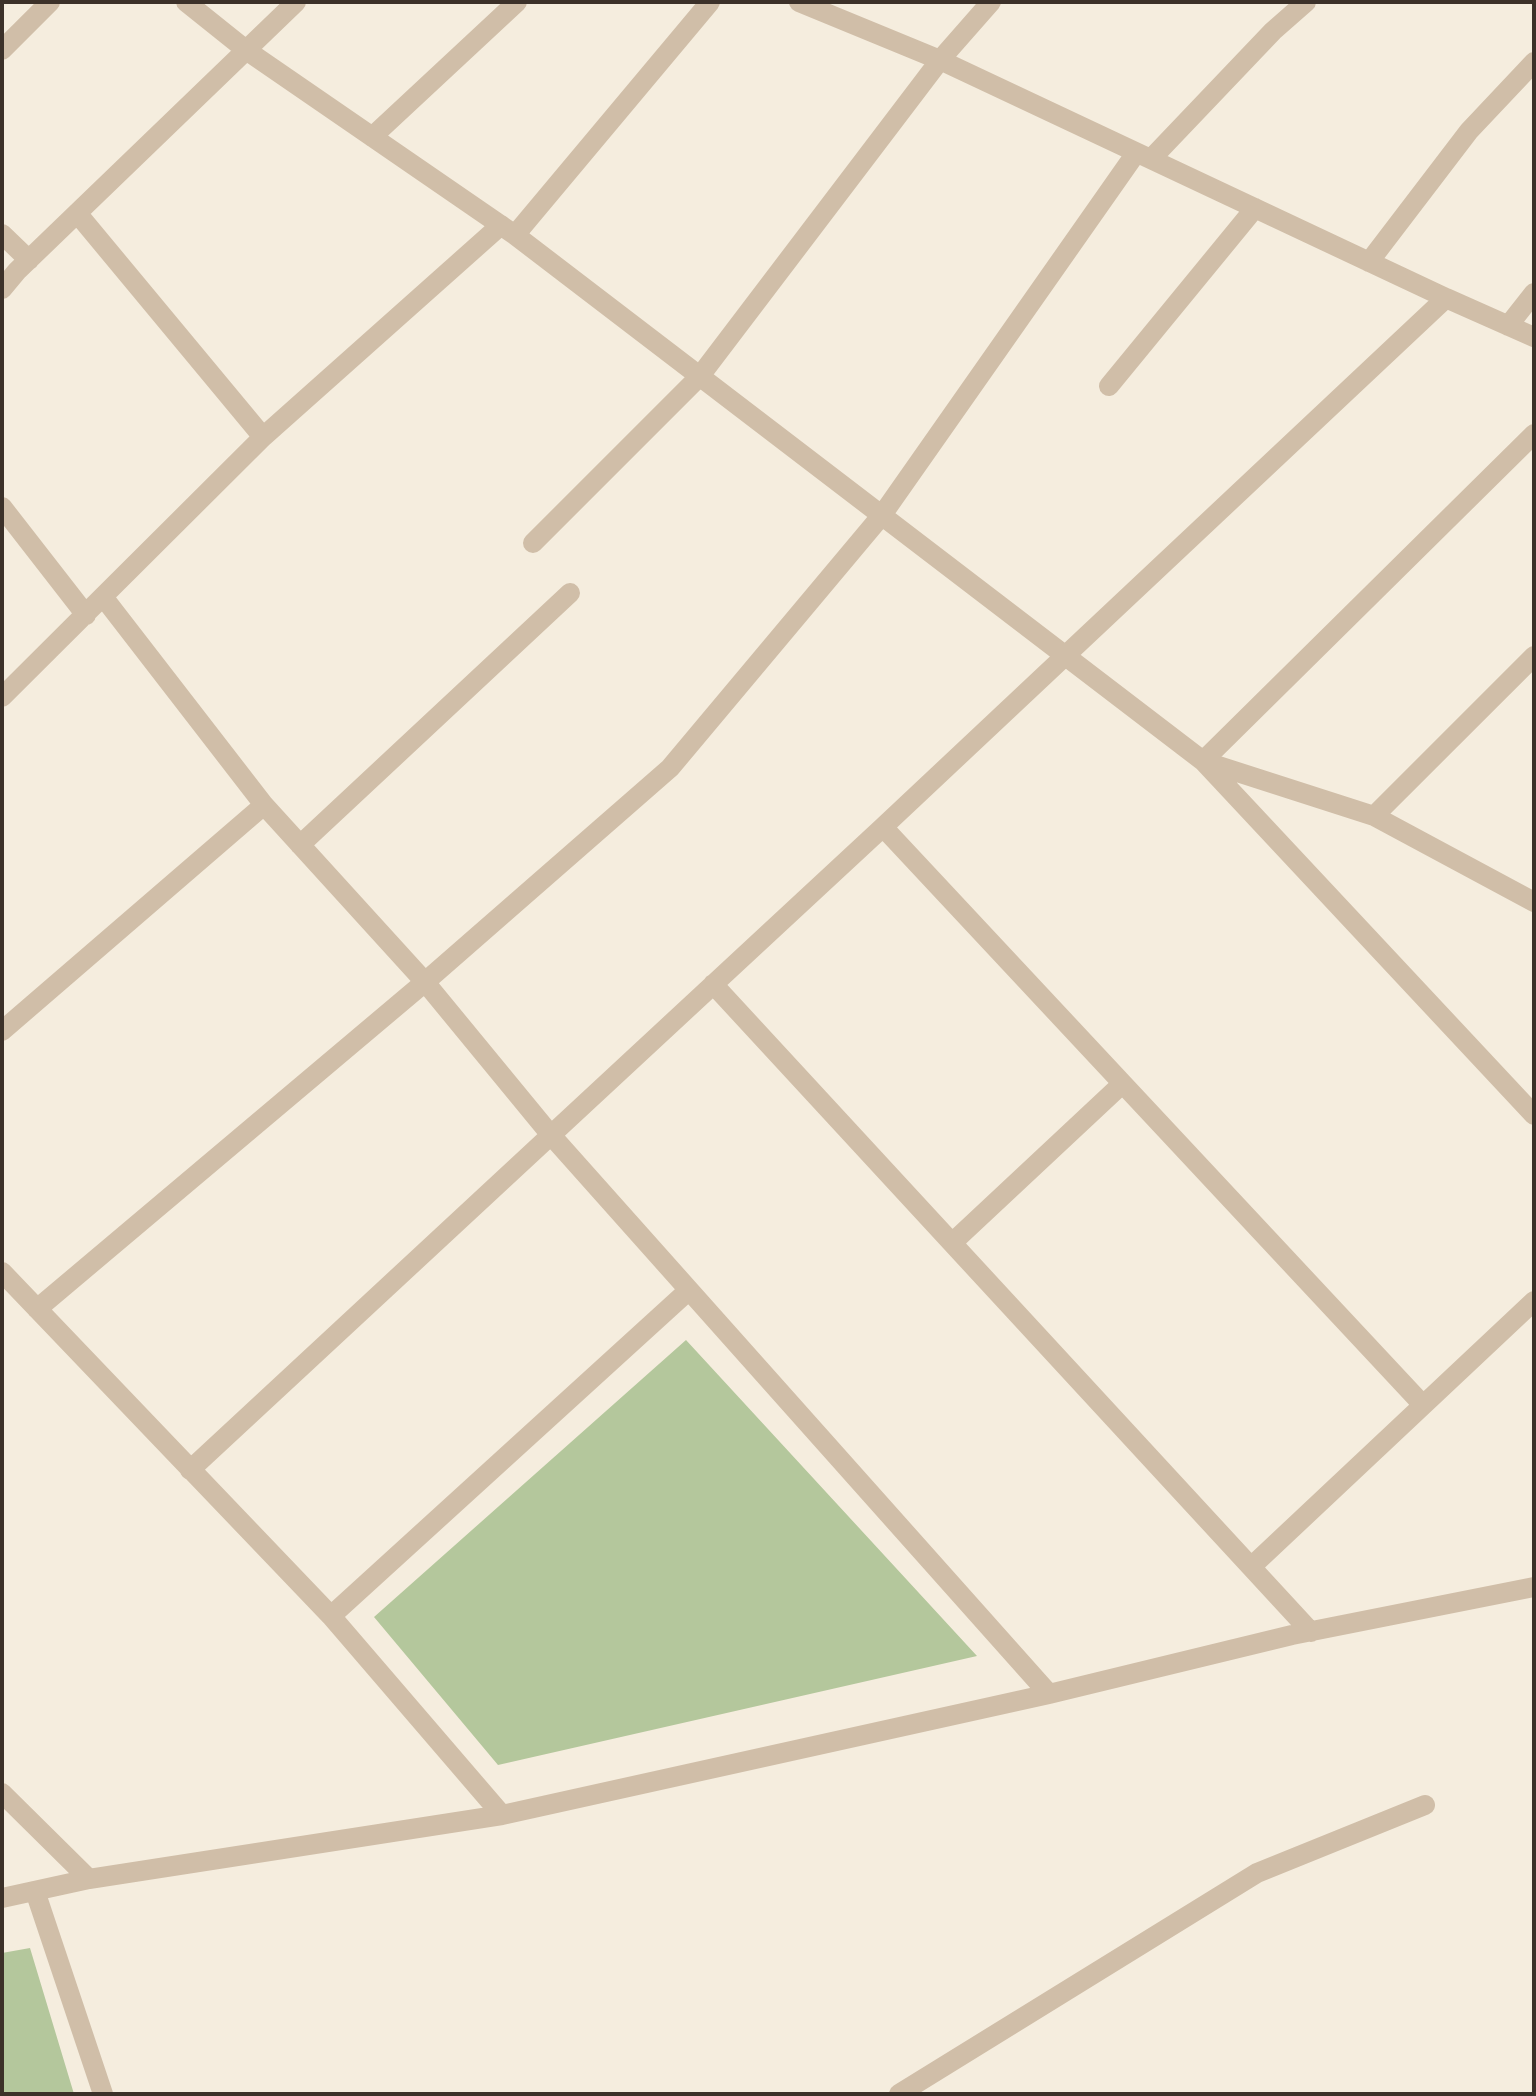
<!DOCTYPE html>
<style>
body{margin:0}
#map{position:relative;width:1536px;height:2096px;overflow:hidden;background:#f5edde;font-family:"Asap Condensed",sans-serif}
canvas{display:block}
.frame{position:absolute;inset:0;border:4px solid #3c3129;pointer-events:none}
</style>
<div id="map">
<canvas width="1536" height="2096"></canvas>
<div class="frame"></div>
</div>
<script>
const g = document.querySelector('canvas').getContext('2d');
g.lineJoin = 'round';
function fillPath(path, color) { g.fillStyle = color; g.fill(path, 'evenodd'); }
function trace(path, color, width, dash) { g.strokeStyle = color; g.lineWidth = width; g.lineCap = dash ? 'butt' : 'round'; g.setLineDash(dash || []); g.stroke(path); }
fillPath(new Path2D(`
 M686 1340 977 1656 498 1765 374 1617Z
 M30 1948 74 2094H2V1953Z`), '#b4c79c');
trace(new Path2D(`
 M186 2 246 50 515 235 1203 761 1534 1115
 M799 2 940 60 1446 298 1534 337
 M2 50 50 2
 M372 137 517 2
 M1151 159 1273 31 1306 2
 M77 213 263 437
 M2 234 29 260
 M515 235 710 2
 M1369 262 1469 131 1534 62
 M2 289 17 271 296 2
 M1508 326 1534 293
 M1109 386 1255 208
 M1534 434 1203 761 1374 816 1534 902
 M2 507 86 615
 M533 543 700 376 940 60 991 2
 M104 598 264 805 425 982 550 1134 1049 1694
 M2 697 263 437 501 225
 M1374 816 1534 656
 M883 827 1423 1405
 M300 845 570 593
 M713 984 1311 1632
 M2 1031 264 805
 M952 1243 1122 1084
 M2 1272 331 1616 502 1815
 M37 1309 425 982 670 768 882 515 1136 153
 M190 1470 883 827 1446 298
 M1251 1567 1534 1301
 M331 1616 689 1290
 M2 1793 89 1879
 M35 1891 103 2094
 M2 1898 89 1879 502 1815 1049 1694 1292 1635 1534 1587
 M899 2094 1257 1873 1425 1805`), '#d0bea8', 20);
</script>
